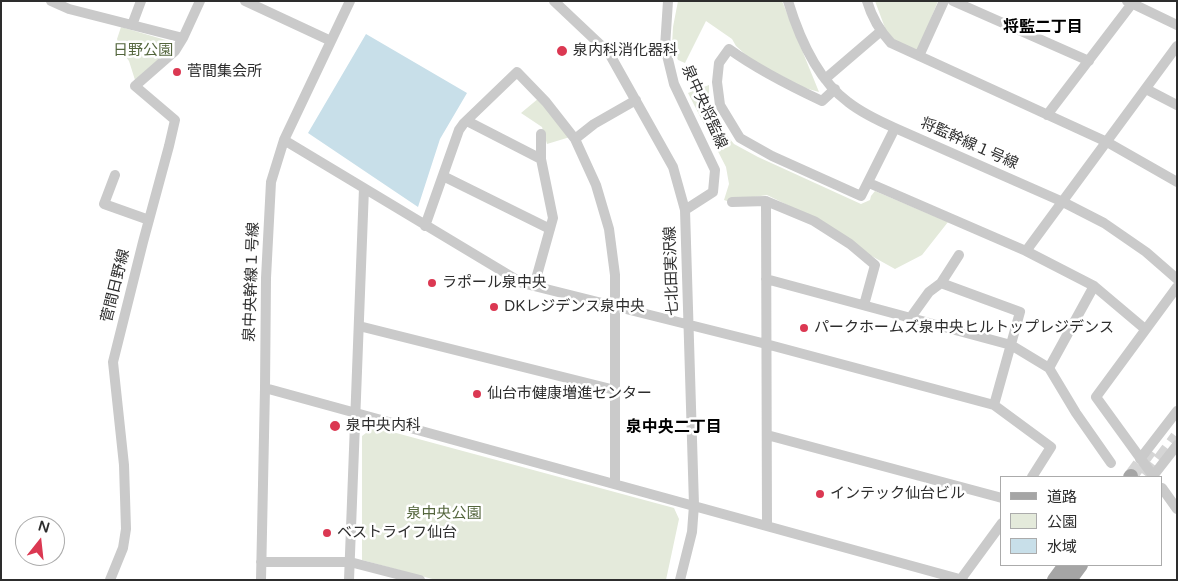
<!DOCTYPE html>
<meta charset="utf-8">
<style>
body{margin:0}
#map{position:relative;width:1178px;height:581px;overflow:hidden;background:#fff;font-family:"Varela Round","Noto Sans JP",sans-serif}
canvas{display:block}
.frame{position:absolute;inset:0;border:2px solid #2d2d2d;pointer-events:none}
.legend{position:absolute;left:1000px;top:476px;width:162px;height:90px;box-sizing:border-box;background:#fff;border:1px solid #ababab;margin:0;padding:6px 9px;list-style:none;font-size:15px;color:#2d2d2d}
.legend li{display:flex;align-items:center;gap:10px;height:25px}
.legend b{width:25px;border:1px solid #ababab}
.north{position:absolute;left:15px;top:516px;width:50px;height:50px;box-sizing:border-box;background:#fff;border:1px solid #ababab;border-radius:50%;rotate:16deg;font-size:14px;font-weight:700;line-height:20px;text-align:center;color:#2d2d2d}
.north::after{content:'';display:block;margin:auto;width:18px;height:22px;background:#db3852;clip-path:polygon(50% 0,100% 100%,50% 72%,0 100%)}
</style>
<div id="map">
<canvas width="1178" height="581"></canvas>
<div class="frame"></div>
<ul class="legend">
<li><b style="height:6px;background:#a5a5a5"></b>道路</li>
<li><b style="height:14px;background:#e4eadb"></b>公園</li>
<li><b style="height:14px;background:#c8dfe9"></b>水域</li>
</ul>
<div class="north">N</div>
</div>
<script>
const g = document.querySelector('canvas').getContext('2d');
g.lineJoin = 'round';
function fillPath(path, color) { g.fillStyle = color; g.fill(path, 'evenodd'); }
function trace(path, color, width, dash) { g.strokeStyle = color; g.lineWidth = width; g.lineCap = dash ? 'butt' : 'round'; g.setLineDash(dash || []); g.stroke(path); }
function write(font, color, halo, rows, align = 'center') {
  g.font = font + ' "Varela Round","Noto Sans JP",sans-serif'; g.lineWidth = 5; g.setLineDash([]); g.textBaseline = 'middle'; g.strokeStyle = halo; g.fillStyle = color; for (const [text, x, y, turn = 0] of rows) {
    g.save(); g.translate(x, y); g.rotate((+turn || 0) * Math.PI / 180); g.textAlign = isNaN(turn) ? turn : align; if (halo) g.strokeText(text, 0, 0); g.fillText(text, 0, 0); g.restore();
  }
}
fillPath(new Path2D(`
 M678 1H782L819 92 805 88 770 70 748 57 736 46 732 39 706 21 685 63 678 60 672 45 673 27Z
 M875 1H938L919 48 914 51 888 36Z
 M121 27 176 43 173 50 135 80 129 61 120 49 117 39Z
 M709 85V104L712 117 734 144 758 157 861 204 870 200 871 196 875 191 948 222 922 255 895 269 868 254 824 223 767 195 727 201 724 200 729 184 726 167 688 93Z
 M539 98 570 137 547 144 542 127 521 113Z
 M374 427 674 508 679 519 666 580H436L362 560V436Z`), '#e4eadb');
fillPath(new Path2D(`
 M366 34 467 93 440 139 418 207 308 133Z`), '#c8dfe9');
trace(new Path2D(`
 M1131 476 1150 450
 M1147 477 1177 437`), '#d5d5d5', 14, [14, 7]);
trace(new Path2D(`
 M51 1 69 9 183 38 200 1
 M245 1 331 41
 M554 1 609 53 673 167 685 210 694 505 692 532 680 580
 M668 1 665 47 674 84 715 170 713 192 685 210
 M788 1C799 37 817 79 848 102 862 113 879 121 895 128L1063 202 1104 223 1146 252 1177 279
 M867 1C872 18 879 30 891 43L1107 142 1177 182
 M953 1 1089 61
 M1127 1 1177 25
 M132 25 141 1
 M919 56 944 1
 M825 79 881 31
 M835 89 822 101C790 86 758 70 729 49L719 63 717 82 720 105 740 138 772 156 861 196 895 128
 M1146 89 1177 105
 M1047 115 1134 1
 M467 121 541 159
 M575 139 594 124 636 100
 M284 140 522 283 766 344 994 405 1020 312 941 283
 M115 175 104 204 149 220
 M443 176 550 229
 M869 183 1026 251
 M766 201 767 525
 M732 202 766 201 814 221 850 244 875 265 864 305
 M425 226 459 130 464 123 517 72 546 102 575 139 596 185 609 229 615 275V483
 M766 279 1011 345 1049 368
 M534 286 553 218 541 159V134
 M1094 286 1049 368 1076 413 1111 463
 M911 317 929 292 941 283 959 255
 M359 326 615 390
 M1145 329 1094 286 1026 251 1177 46
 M265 388 963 580
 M994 405 1051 447 1032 477
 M767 435 1002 498
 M1140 459 1177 411
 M1153 476 1177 445
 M1154 477 1096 397 1177 287
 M1162 488 1177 509
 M261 562H350L420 580
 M961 579 1002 523
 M110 580 123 548 126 529 124 465 113 362 143 242 169 146 175 120 135 86 175 51 183 38
 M261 580 265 388 266 278 271 182 284 140 350 1
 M349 580 364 188`), '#cacaca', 10);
trace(new Path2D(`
 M1130 477 1131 476
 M1054 580 1065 565
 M1070 580 1081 565`), '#a5a5a5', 14);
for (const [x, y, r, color] of [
 [562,51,6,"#db3852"],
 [177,72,5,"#db3852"],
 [432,283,5,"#db3852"],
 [494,307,5,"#db3852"],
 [804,328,5,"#db3852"],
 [477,394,5,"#db3852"],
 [335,426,6,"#db3852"],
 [820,494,5,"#db3852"],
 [327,533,5,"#db3852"]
]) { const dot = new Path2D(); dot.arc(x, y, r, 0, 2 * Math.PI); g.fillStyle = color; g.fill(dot); trace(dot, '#fff', 2); }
write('15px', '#54663d', '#fff', [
 ["日野公園",143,51],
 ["泉中央公園",444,514]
]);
write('15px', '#2d2d2d', '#fff', [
 ["泉内科消化器科",573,51],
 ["菅間集会所",187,72],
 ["ラポール泉中央",442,283],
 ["DKレジデンス泉中央",504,307],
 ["パークホームズ泉中央ヒルトップレジデンス",814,328],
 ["仙台市健康増進センター",487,394],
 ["泉中央内科",346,426],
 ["インテック仙台ビル",830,494],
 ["ベストライフ仙台",337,533]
], 'left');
write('15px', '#2d2d2d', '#fff', [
 ["泉中央将監線",704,107,66],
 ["将監幹線１号線",969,144,24],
 ["七北田実沢線",672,271,-92],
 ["泉中央幹線１号線",252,282,-88],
 ["菅間日野線",116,286,-76]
]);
write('bold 16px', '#000', '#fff', [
 ["将監二丁目",1043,28],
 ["泉中央二丁目",674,428]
]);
</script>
